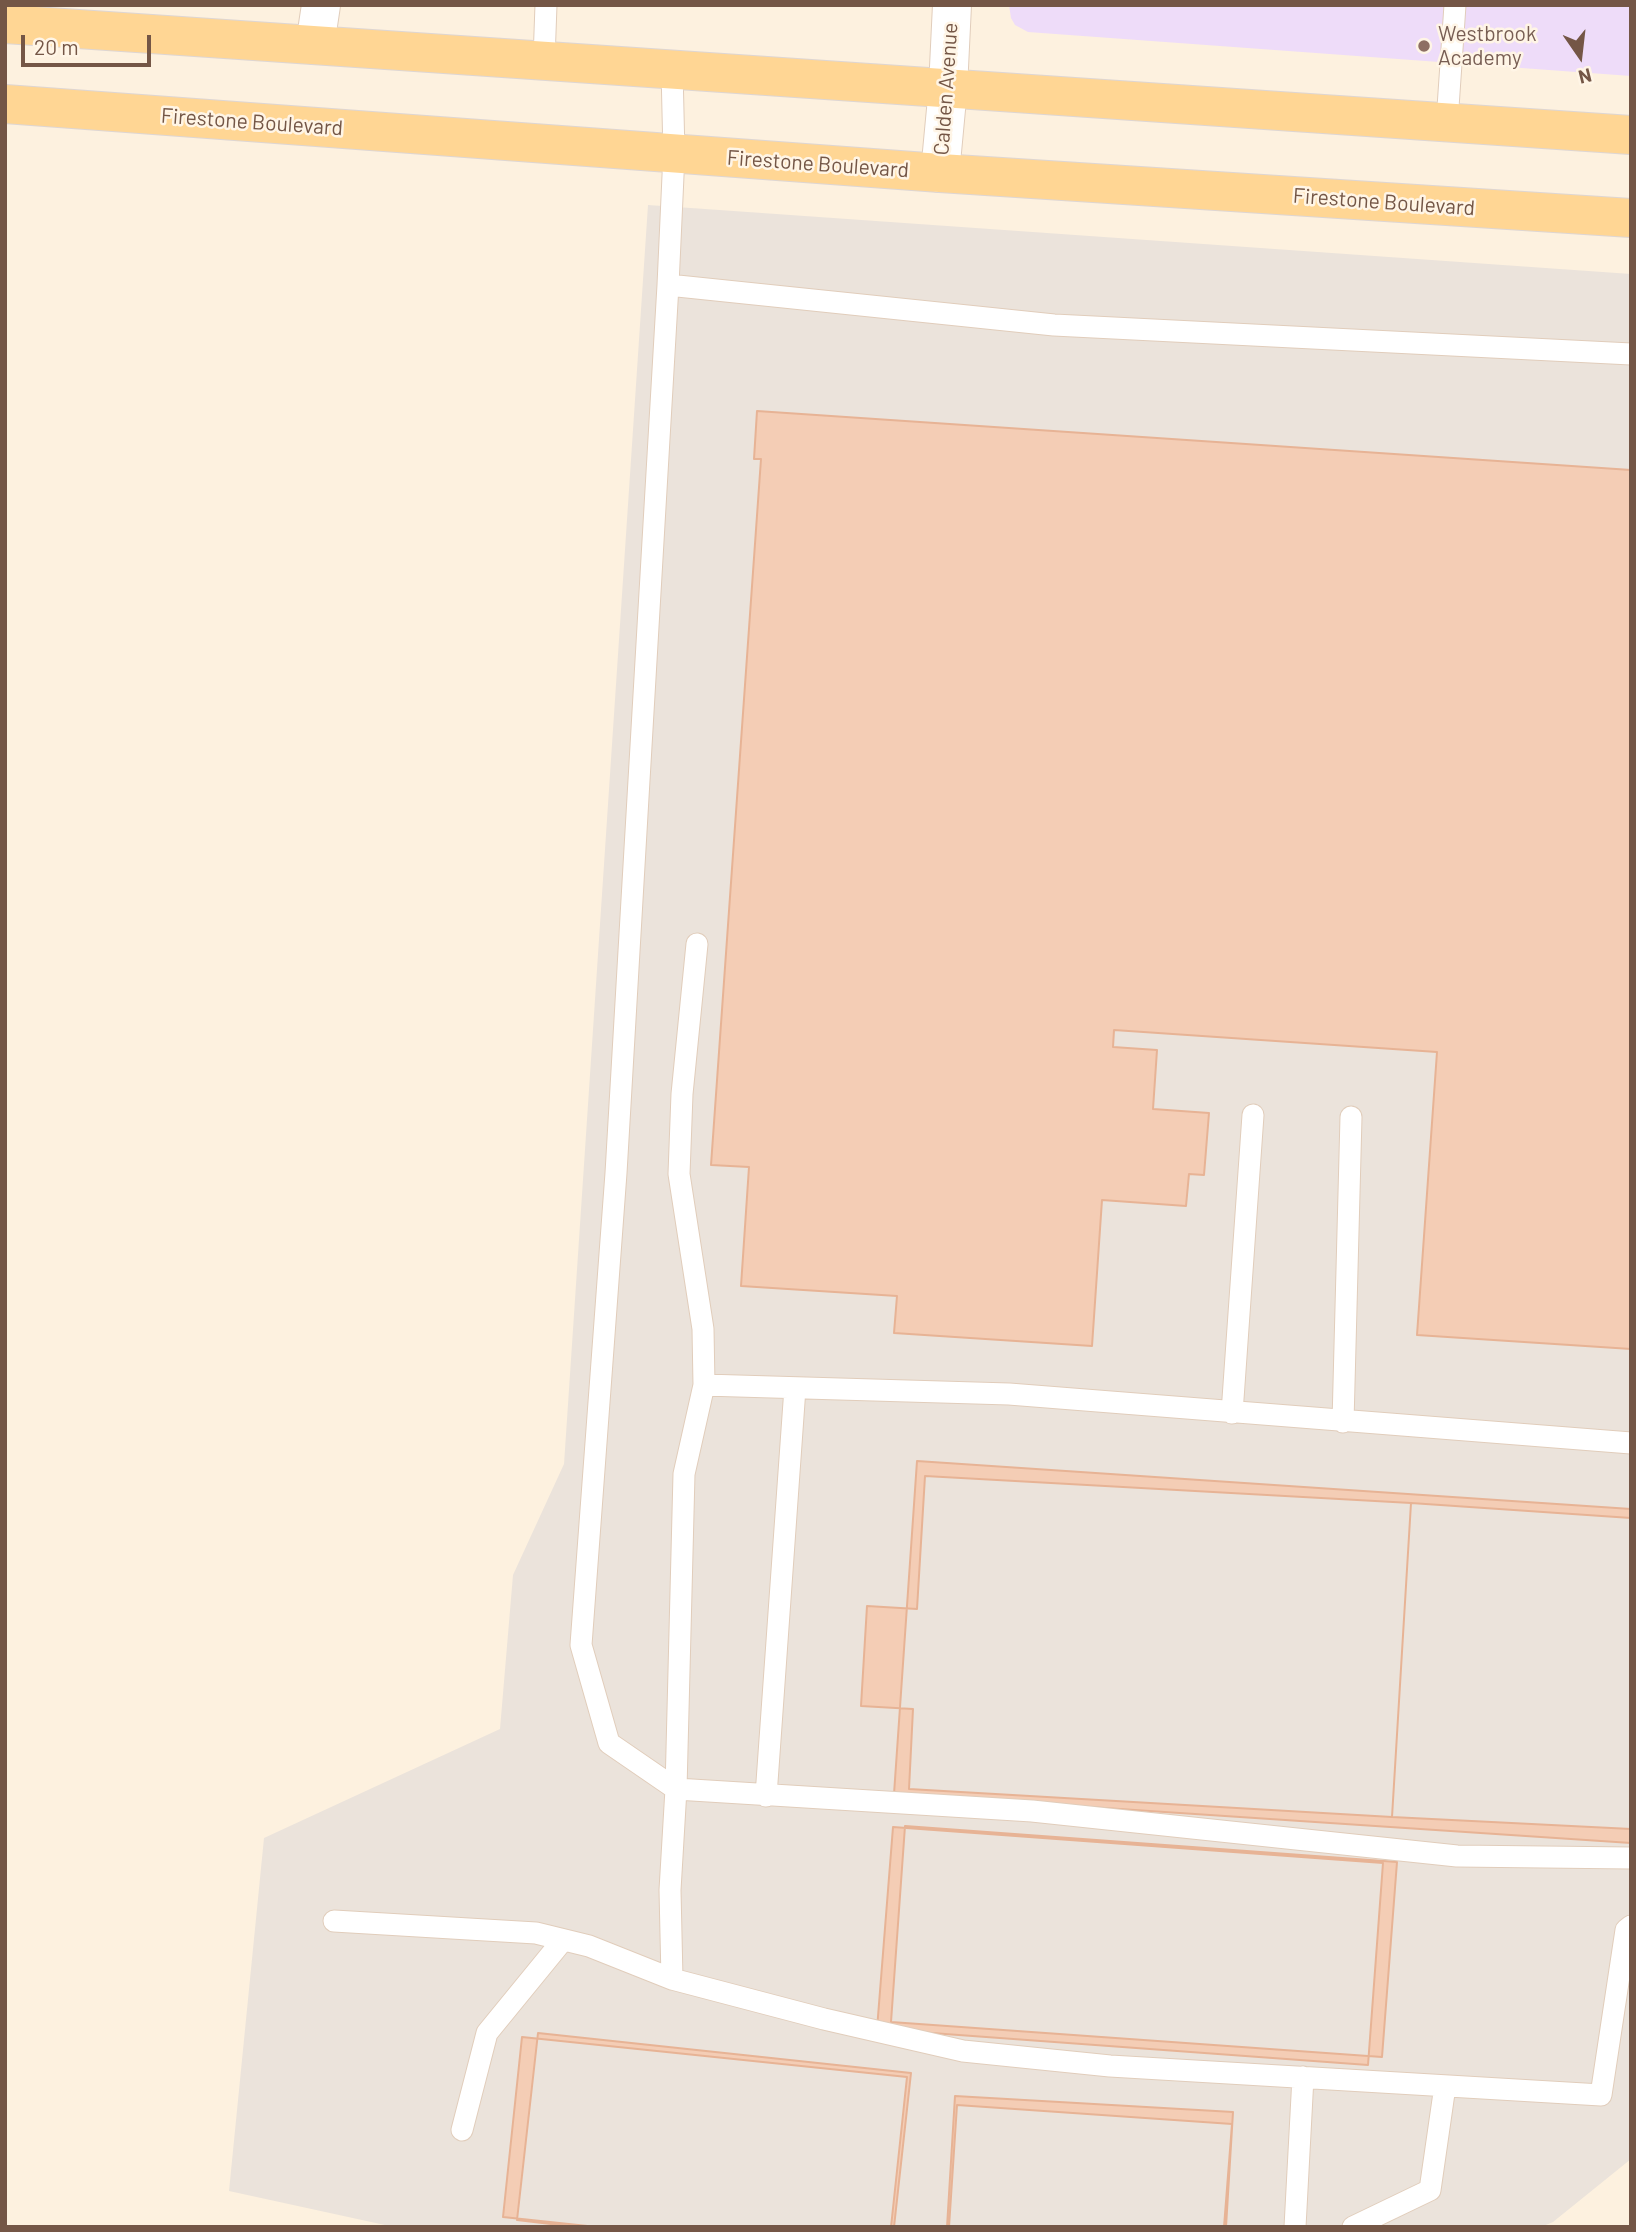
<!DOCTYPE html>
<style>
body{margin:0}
#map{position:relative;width:1636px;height:2232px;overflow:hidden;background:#fdf1df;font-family:Barlow,sans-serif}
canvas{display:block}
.frame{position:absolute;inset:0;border:7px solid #745646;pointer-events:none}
.north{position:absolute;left:1545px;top:21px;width:70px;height:70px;-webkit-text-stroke:5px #fff5e6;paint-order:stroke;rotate:166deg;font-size:19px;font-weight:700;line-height:28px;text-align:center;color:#745646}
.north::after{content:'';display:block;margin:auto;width:24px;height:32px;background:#745646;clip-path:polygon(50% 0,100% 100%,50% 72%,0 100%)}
.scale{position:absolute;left:21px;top:35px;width:130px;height:32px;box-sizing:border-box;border:4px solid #745646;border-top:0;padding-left:9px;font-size:21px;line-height:24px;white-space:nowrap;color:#745646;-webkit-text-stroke:5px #fff5e6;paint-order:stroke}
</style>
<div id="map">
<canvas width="1636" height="2232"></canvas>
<div class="frame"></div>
<div class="north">N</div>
<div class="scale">20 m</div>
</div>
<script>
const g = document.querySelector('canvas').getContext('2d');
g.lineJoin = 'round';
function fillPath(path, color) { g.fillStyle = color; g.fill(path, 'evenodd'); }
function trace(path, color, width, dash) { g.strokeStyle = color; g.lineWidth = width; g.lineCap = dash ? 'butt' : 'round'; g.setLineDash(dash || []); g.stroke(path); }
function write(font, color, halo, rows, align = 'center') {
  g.font = font + ' Barlow,sans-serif'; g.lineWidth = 5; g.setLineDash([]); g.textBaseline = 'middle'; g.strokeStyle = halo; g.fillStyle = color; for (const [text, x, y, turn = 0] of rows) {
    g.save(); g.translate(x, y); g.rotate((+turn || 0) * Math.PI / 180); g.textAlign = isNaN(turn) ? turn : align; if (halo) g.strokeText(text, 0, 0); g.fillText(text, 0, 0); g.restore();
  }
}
fillPath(new Path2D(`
 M648 205 1631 274V2159L1553 2222 1541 2227H394L229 2191 264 1838 500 1729 513 1575 564 1464Z`), '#ebe3db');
fillPath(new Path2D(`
 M1009 5H1631V76L1028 32 1015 25 1011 18Z`), '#eedcf9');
const building = new Path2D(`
 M757 411 1631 470V1349L1417 1335 1437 1052 1114 1030 1113 1047 1157 1050 1153 1109 1209 1113 1204 1175 1189 1174 1186 1206 1102 1200 1092 1346 894 1333 897 1296 741 1286 749 1167 711 1165 761 459H754Z
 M917 1461 1631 1509V1843L894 1794Z
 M925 1476 1411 1503 1392 1817 909 1789 913 1709 861 1706 867 1606 917 1609Z
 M1411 1503 1631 1518V1829L1392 1817Z
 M905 1826 1397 1862 1382 2057 891 2022Z
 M893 1827 1383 1863 1368 2065 877 2029Z
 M538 2033 911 2073 894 2227H576L517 2220Z
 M522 2037 907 2077 891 2227H597L503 2217Z
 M955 2096 1233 2112 1226 2227H947Z
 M957 2105 1232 2124 1224 2227H949Z`);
fillPath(building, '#f4cdb5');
trace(building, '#e7b395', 2);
const service = new Path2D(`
 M544 60 546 5
 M672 70 674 154 668 285 616 1173 581 1645 609 1743 676 1789 1032 1811 1457 1856 1631 1858
 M1447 122 1455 5
 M668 285 1054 325 1631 354
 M697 944 682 1094 679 1174 703 1329 704 1385 684 1474 676 1789 670 1890 672 1979 824 2019 963 2051 1110 2066 1601 2095 1626 1930 1631 1926
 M704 1385 1009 1394 1631 1443
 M1232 1413 1253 1115
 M1343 1422 1351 1117
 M766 1796 795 1388
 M334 1921 536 1933 589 1946 672 1979
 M462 2130 487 2033 563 1940
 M1295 2227 1303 2077
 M1353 2227 1430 2190 1445 2086`);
const minor = new Path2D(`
 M315 45 321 5
 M940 173 948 88 952 5`);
const primary = new Path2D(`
 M5 24 1631 135
 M5 104 940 173 1631 218`);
trace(service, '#e1cdbb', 23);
trace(minor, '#e1cdbb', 40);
trace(primary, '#ded6d3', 40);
trace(service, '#fff', 21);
trace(minor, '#fff', 38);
trace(primary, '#ffd694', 38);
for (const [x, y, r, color] of [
 [1424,46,7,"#8d6e63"]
]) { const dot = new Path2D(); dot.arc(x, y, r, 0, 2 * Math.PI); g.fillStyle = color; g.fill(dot); trace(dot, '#fff5e6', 2.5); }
write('21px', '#785e54', '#fff5e6', [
 ["Westbrook",1438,34],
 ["Academy",1438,58]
], 'left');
write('21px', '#745646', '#fff5e6', [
 ["Calden Avenue",946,89,-86],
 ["Firestone Boulevard",252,122,4],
 ["Firestone Boulevard",818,164,4],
 ["Firestone Boulevard",1384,202,4]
]);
</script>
